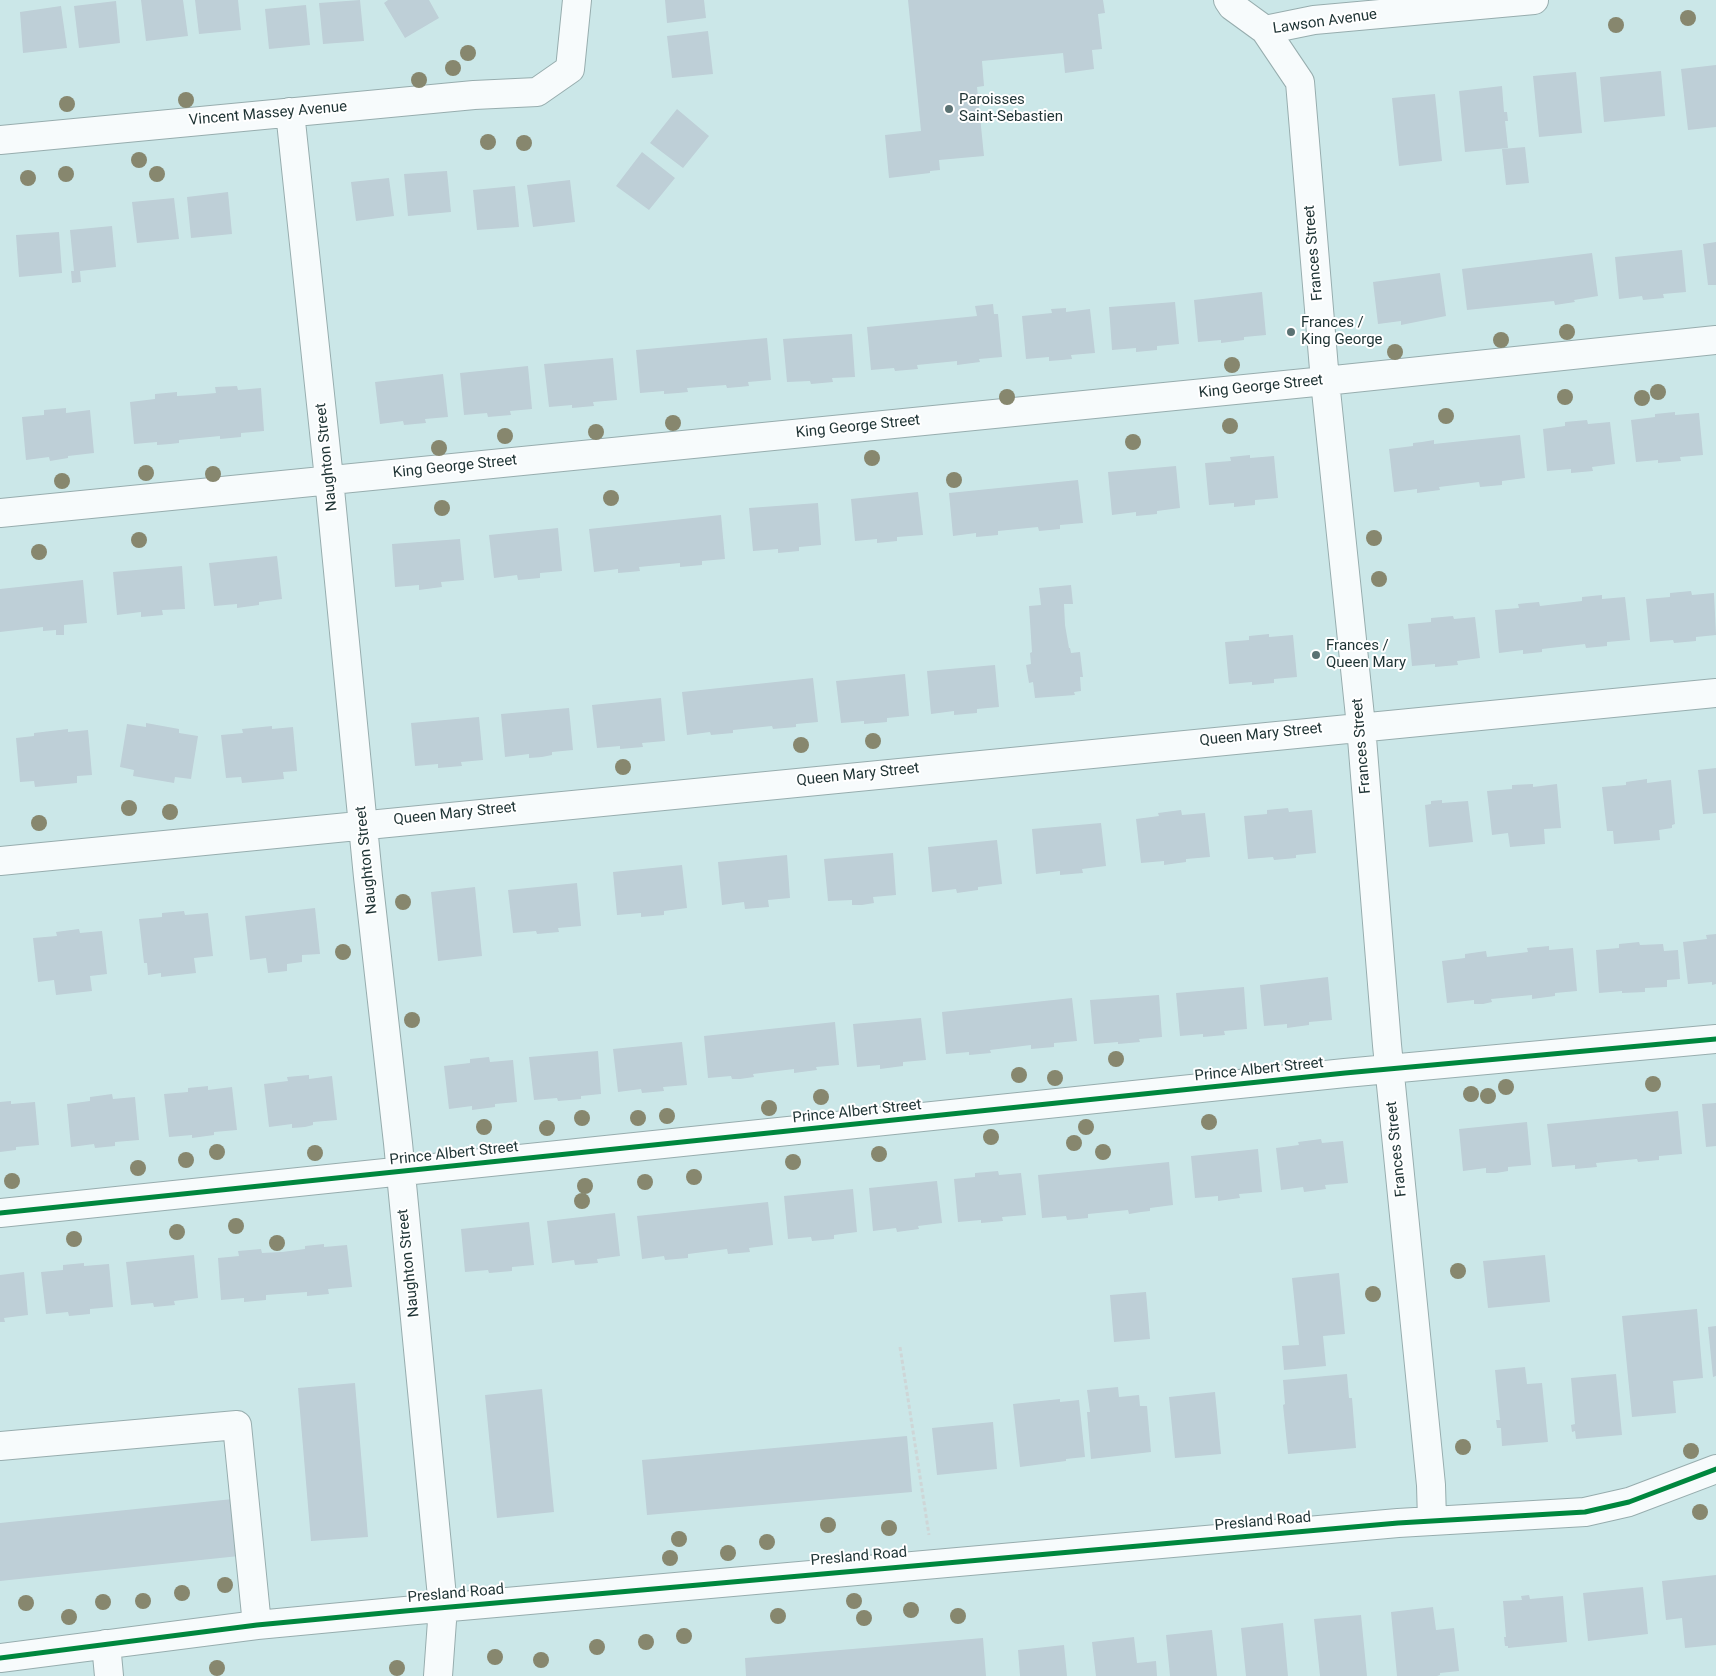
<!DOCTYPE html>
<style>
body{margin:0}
canvas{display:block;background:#cbe7e8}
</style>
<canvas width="1716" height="1676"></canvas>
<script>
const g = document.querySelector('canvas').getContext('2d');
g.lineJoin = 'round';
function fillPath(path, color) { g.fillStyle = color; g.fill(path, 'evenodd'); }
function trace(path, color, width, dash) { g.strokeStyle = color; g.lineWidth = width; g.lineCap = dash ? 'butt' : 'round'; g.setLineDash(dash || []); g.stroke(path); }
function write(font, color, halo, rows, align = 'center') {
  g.font = font + ' Roboto,sans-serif'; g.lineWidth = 4; g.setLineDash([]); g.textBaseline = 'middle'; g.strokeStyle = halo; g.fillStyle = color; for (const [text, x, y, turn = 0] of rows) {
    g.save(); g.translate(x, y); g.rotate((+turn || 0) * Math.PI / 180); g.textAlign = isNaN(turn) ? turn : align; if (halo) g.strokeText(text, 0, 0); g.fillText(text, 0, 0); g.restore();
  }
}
fillPath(new Path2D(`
 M141 0H183L188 36 146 41Z
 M195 0H238L241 30 199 34Z
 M360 0 364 41 323 44 319 3Z
 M388 0H429L439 18 405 38 384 3Z
 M665 0H704L706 18 667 23Z
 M908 0H1103L1105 13 1098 14 1102 49 1092 50 1094 69 1065 73 1063 53 982 61 984 86 977 87 984 156 939 160 940 170 930 171V173L889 178 885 135 921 131Z
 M116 1 120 43 79 48 74 6Z
 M306 5 310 45 269 49 265 9Z
 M61 6 67 48 23 53 20 12Z
 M708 31 713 74 672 78 667 36Z
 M1716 65V127L1688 130 1681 69Z
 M1661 71 1665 116 1604 122 1600 77Z
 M1576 72 1582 133 1539 137 1533 76Z
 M1502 86 1504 112H1507L1508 121H1505L1508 148 1465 152 1459 91Z
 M1435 94 1442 161 1399 166 1392 98Z
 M677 109 709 136 683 168 650 143Z
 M1525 147 1529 183 1506 185 1502 149Z
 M642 152 675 178 649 210 616 186Z
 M447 171 451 212 408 216 404 174Z
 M389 178 394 216 356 221 351 182Z
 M570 180 575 222 533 227 527 185Z
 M515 186 519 227 477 230 473 190Z
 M228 192 232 234 191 238 187 197Z
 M174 198 179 239 137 243 132 202Z
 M112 226 116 267 80 271 81 282 72 283 71 271H74L70 230Z
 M59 232 62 273 19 277 16 235Z
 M1716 242V285H1708L1703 244Z
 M1682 250 1686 292 1663 294 1664 298 1643 300 1642 296 1619 299 1615 257Z
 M1592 253 1598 296 1574 300 1575 302 1555 305 1554 301 1467 310 1462 269Z
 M1440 273 1446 316 1401 325V321L1378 324 1373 282Z
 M1262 292 1266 335 1244 337V340L1221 343V340L1198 342 1194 300Z
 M1175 302 1179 344 1157 346V350L1136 352V348L1112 350 1109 307Z
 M993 304 994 314H998L1002 357 979 359 980 362 957 365V361L917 365 918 369 895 371 894 368 871 370 867 327 977 316 975 306Z
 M1066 308V312L1090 309 1095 353 1071 355 1072 359 1062 360 1049 361V357L1026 359 1022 316 1052 313 1051 309Z
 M852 334 855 377 832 378 833 382 811 384 810 381 787 382 783 339Z
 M767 338 771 380 748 382 749 386 739 387 727 388 726 385 687 388 688 392 678 393 664 394V391L640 393 636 350Z
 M613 358 617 400 593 402 594 406 572 408V405L549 407 544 364Z
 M528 366 532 409 510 411 511 415 488 417 487 413 464 415 460 373Z
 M443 374 448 417 425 419 426 423 404 425 403 421 380 424 375 382Z
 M237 386 238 390 261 388 264 431 241 433V437L220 439V436L179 440V443L170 444 157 445V442L134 444 130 402 155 399V394L177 392V396L194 395 216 393 215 387Z
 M66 408V413L90 410 94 453 68 456V458L50 461 49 457 26 460 22 417 44 415V410Z
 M1675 412V415L1699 413 1703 455 1680 457 1681 461 1658 463V460L1636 462 1631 420 1655 417V414Z
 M1587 420 1588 424 1610 422 1615 464 1592 467 1593 471 1571 473V469L1547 471 1543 429 1565 426V422Z
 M1520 435 1525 478 1502 481V485L1480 487 1479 482 1439 487 1440 490 1417 493V489L1394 492 1389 449 1413 446V443L1422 442 1434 440V444Z
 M1250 455V458L1274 456 1278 498 1255 500V505L1234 507V503L1209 505 1205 463 1231 461 1230 457Z
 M1176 466 1180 508 1157 511V514L1136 516V512L1112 515 1108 472Z
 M1078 480 1083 523 1060 525V529L1039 531 1038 527 998 531V535L976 537V533L953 536 949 493Z
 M918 492 923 535 897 537V541L877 543V539L855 541 851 499Z
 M818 503 821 545 799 547V551L778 553V549L753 551 749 508Z
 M721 515 725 559 702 561V565L680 567V563L639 567 640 571 630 572 618 573V569L594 572 589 529Z
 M558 528 562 571 540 573V578L518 580 517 575 494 578 489 535Z
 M460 539 464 580 441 582 442 587 419 590V585L395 587 392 544Z
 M277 556 282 599 259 602V605L237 608V604L214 606 209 563Z
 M182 566 185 609 162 610 163 615 141 617V612L117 615 113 572Z
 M83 580 87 623 64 625V635H56V630L43 631V627L0 632V589Z
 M1071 585 1073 604H1064L1065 625 1069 648H1070L1071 653 1080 652 1083 677H1080L1081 691 1074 692 1075 695 1035 698 1033 682 1029 683 1026 665 1031 664 1030 653 1032 652 1029 606 1041 605 1039 588Z
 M1691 591 1692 595 1714 593 1716 635 1696 637V641L1674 643 1673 640 1650 642 1646 599 1670 597V593Z
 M1602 595V599L1625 597 1630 640 1607 642V646L1586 648 1585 644 1542 649V652L1523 654V650L1499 653 1495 610 1519 608 1518 604 1527 603 1539 602 1540 606 1582 601V597Z
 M1453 616 1454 619 1475 617 1480 658 1457 661 1458 665 1446 666 1435 667V664L1412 666 1408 624 1431 622V618Z
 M1269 634V637L1293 635 1297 677 1274 679V683L1252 685V682L1229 684 1225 642 1249 640V636Z
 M995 665 999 707 977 709V713L954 715V711L931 714 927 671Z
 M905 674 909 716 887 718V722L876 723 864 724V721L841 723 836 681Z
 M813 678 818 722 796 724V727L773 729 772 726 733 730V733L711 735 710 732 687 735 682 692Z
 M661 698 665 741 642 743 643 747 620 749V746L597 748 592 705Z
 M569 708 573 750 552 752V755L542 757 529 758V754L505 757 501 714Z
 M479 717 483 760 461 762 462 766 438 768V764L415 766 411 723Z
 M146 723 179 729V733L198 736 191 779 175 777 174 783 133 776 134 770 120 767 127 724 146 727Z
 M272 726V729L293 727 297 771 283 772 284 779 242 783 241 777 226 778 221 735 243 733 242 729Z
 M68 729V732L88 730 92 775 77 776V783L35 787 34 781 20 782 16 738 34 736V733Z
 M1716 768V813L1703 814 1698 770Z
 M1647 779V783L1671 780 1675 824 1672 825V828L1659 830 1660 840 1614 844 1613 831H1607L1602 787 1626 785V782Z
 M1533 784V787L1557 784 1561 828 1544 829 1545 844 1510 847 1508 833 1492 835 1487 791 1512 789V785Z
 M1442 800V803L1468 801 1473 842 1429 847 1425 805 1431 804V801Z
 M1288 808 1289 812 1312 810 1316 853 1296 855V858L1274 860 1273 857 1248 859 1244 816 1267 814V810Z
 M1181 810 1182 815 1205 813 1210 857 1186 859V862L1164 865V861L1141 863 1136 819 1159 816 1158 813Z
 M1101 823 1106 866 1082 869 1083 873 1060 875V871L1036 874 1032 829Z
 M997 840 1002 884 978 887V890L957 893 956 889 932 892 928 847Z
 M893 853 896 895 873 897 874 903 862 905H852V900L828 901 824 859Z
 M787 855 790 898 768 900 769 907 745 909 744 902 722 905 718 862Z
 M682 865 687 908 664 911V915L641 917V913L617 915 613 872Z
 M577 883 581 926 558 928 559 932 537 934 536 931 513 933 508 890Z
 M475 887 482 956 438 961 431 892Z
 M315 908 320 954 302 955V962L287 964V971L268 973 266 958 250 960 245 916Z
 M184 911 185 915 208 913 213 956 194 958 196 973 161 977V973L148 975 147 963H144L139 919 162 917V913Z
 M79 929 80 933 102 931 107 974 90 976 92 991 56 995 54 980 38 982 33 938 57 936 56 932Z
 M1716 934V984L1712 985V982L1688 984 1683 942 1707 939 1706 935Z
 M1639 942 1640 945 1663 944 1664 951 1678 950 1680 979 1667 980V987L1645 988V992L1622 993V991L1599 993 1596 950 1619 948V944Z
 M1549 946V950L1573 948 1577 991 1555 993V996L1532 999V995L1491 999 1492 1002 1483 1004H1474V1000L1447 1003 1442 961 1465 958V954L1486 951 1487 957 1528 952 1527 948Z
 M1328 977 1332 1020 1309 1022V1025L1287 1028V1024L1264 1026 1260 985Z
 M1244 987 1247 1029 1224 1031 1225 1035 1203 1037V1034L1180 1036 1176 993Z
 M1159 995 1162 1037 1139 1039 1140 1042 1118 1044V1042L1094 1044 1090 1000Z
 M1072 998 1077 1041 1054 1043V1047L1031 1049V1045L990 1050 991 1053 969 1055V1052L946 1054 942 1012Z
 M921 1018 926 1060 903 1062V1066L880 1069V1065L857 1067 853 1024Z
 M835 1022 839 1065 816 1067 817 1070 794 1073V1069L753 1074 754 1077 740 1079H732L731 1076 708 1078 704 1036Z
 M682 1042 687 1085 663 1087 664 1091 642 1093 641 1089 618 1092 613 1049Z
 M598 1051 601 1094 581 1096V1099L570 1100 558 1101 557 1098 534 1100 529 1057Z
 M489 1057 490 1062 513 1060 517 1102 495 1104V1107L472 1110V1106L449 1109 444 1066 470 1063V1059Z
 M309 1075V1079L332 1076 337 1120 313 1122V1125L305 1127 292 1128V1124L269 1127 264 1084 288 1081 287 1077Z
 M208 1086V1090L232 1087 237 1130 214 1132V1135L192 1138V1135L169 1137 164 1094 188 1092V1088Z
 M112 1094 113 1099 135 1097 139 1140 115 1142V1146L95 1148 94 1144 71 1147 67 1104 90 1101V1097Z
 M11 1101V1104L35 1102 39 1145 16 1147V1150L0 1152V1102Z
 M1716 1103V1146L1706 1147 1702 1104Z
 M1678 1111 1682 1154 1659 1156V1160L1638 1162 1637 1159 1596 1163 1597 1167 1575 1169V1165L1552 1167 1547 1124Z
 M1527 1122 1531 1165 1508 1167V1171L1496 1173H1486V1168L1463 1171 1459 1129Z
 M1321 1139 1322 1143 1343 1141 1348 1183 1325 1185 1326 1189 1304 1192 1303 1187 1281 1190 1276 1148 1299 1145 1298 1142Z
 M1258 1149 1262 1192 1239 1194 1240 1198 1218 1201V1196L1195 1198 1191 1156Z
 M1169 1162 1173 1205 1150 1208V1211L1141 1212 1129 1214 1128 1210 1088 1214V1218L1067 1220 1066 1216 1042 1218 1038 1175Z
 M998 1171 999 1175 1021 1173 1026 1215 1002 1217 1003 1221 981 1223V1220L958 1222 954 1179 975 1177V1173Z
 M937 1181 942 1223 918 1226 919 1229 897 1232 896 1228 873 1231 869 1188Z
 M853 1189 857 1232 834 1235V1239L812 1241 811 1237 788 1239 784 1196Z
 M768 1202 773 1245 749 1248 750 1252 728 1254 727 1249 688 1254V1258L665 1260 664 1256 642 1259 637 1216Z
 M615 1213 620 1256 597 1259 598 1263 575 1265 574 1260 552 1263 547 1221Z
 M529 1222 534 1265 512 1267V1271L489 1273 488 1270 465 1272 461 1229Z
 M324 1244V1247L347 1245 352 1287 328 1289 329 1294 307 1296V1292L266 1295V1300L244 1302V1298L221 1300 218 1258 239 1256 238 1251 261 1249 262 1253 282 1252 305 1249V1246Z
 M194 1255 198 1298 174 1301 175 1305 154 1307 153 1303 131 1305 126 1262Z
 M1545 1255 1550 1302 1488 1308 1483 1261Z
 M84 1263V1266L109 1264 113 1307 90 1309V1314L69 1316 68 1312 46 1314 41 1272 63 1270V1265Z
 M24 1272 28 1315 4 1318 5 1322H0V1275Z
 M1339 1273 1345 1334 1323 1336 1326 1366 1284 1370 1282 1346 1299 1345 1292 1278Z
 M1146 1292 1150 1339 1114 1342 1110 1295Z
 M1697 1309 1703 1378 1673 1381 1676 1413 1632 1417 1622 1316Z
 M1716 1326V1376L1713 1377 1708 1327Z
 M1525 1367 1527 1384 1542 1383 1548 1442 1502 1446 1501 1428H1497L1496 1420H1500L1495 1370Z
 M1347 1374 1349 1398H1352L1356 1448 1288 1454 1283 1405 1285 1404 1283 1380Z
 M1616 1374 1622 1435 1576 1439 1575 1431 1572 1432 1571 1425 1575 1424 1571 1378Z
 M355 1383 368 1537 311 1541 298 1388Z
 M1118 1387 1119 1397 1139 1395 1140 1406H1147L1151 1452 1091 1459 1087 1412H1090L1087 1390Z
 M542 1389 554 1512 497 1518 485 1395Z
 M1215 1392 1221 1454 1175 1458 1169 1397Z
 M1060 1399V1402L1079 1400 1085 1457 1066 1459V1461L1020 1467 1013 1404Z
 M993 1422 997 1469 937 1475 932 1428Z
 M907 1436 912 1492 647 1515 642 1460Z
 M233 1499 239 1556 0 1581V1523Z
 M1716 1575V1645L1685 1648 1682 1618 1666 1620 1662 1581Z
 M1643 1587 1648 1634 1588 1641 1583 1593Z
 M1529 1595 1530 1599 1563 1596 1567 1642 1508 1648V1646H1505L1504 1637H1506L1503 1601 1522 1600 1521 1596Z
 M1433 1607 1436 1630 1454 1628 1459 1671 1440 1673V1675L1437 1676H1397L1391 1612Z
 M1361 1615 1367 1676H1320L1314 1619Z
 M1283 1623 1288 1676H1246L1241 1628Z
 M1212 1630 1217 1676H1170L1166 1635Z
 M1134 1637 1137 1663 1156 1661 1157 1676H1096L1092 1642Z
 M983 1638 986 1676H746L745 1658Z
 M1064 1645 1067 1676H1020L1018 1650Z`), '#becfd7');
const minor = new Path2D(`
 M1228 0 1232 6 1265 30 1300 82 1325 381 1361 726 1387 1045 1431 1485 1432 1520
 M1265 30 1314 20 1534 0
 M290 112 329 479 368 877 398 1143 443 1607 438 1676
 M0 140 474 95 537 92 570 69 577 0
 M0 513 1325 381 1716 340
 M0 861C572 801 1144 745 1716 693
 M0 1213 1345 1073 1716 1039
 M0 1446 237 1425 257 1625
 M106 1644 109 1676
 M0 1658 257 1625 405 1611 1398 1523 1585 1512 1629 1502 1716 1469`);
trace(minor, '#97adae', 30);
trace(new Path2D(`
 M900 1347 929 1535`), '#ced6d7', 3, [4, 2.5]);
trace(minor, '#f7fbfc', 28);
trace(new Path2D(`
 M0 1213 1345 1073 1716 1039
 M0 1658 257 1625 405 1611 1398 1523 1585 1512 1629 1502 1716 1469`), '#00873e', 5);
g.fillStyle = '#87876e';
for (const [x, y] of [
 [1688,18],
 [1616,25],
 [468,53],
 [453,68],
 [419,80],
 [186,100],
 [67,104],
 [488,142],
 [524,143],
 [139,160],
 [66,174],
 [157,174],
 [28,178],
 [1567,332],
 [1501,340],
 [1395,352],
 [1232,365],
 [1658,392],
 [1007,397],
 [1565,397],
 [1642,398],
 [1446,416],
 [673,423],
 [1230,426],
 [596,432],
 [505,436],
 [1133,442],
 [439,448],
 [872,458],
 [146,473],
 [213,474],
 [954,480],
 [62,481],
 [611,498],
 [442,508],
 [1374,538],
 [139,540],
 [39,552],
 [1379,579],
 [873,741],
 [801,745],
 [623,767],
 [129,808],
 [170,812],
 [39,823],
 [403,902],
 [343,952],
 [412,1020],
 [1116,1059],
 [1019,1075],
 [1055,1078],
 [1653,1084],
 [1506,1087],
 [1471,1094],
 [1488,1096],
 [821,1097],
 [769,1108],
 [667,1116],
 [582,1118],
 [638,1118],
 [1209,1122],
 [484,1127],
 [1086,1127],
 [547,1128],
 [991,1137],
 [1074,1143],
 [217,1152],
 [1103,1152],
 [315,1153],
 [879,1154],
 [186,1160],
 [793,1162],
 [138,1168],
 [694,1177],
 [12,1181],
 [645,1182],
 [585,1186],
 [582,1201],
 [236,1226],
 [177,1232],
 [74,1239],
 [277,1243],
 [1458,1271],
 [1373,1294],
 [1463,1447],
 [1691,1451],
 [1700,1512],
 [828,1525],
 [889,1528],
 [679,1539],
 [767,1542],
 [728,1553],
 [670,1558],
 [225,1585],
 [182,1593],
 [143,1601],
 [854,1601],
 [103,1602],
 [26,1603],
 [911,1610],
 [778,1616],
 [958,1616],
 [69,1617],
 [864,1618],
 [684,1636],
 [646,1642],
 [597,1647],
 [495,1657],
 [541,1660],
 [217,1668],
 [397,1668]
]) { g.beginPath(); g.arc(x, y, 8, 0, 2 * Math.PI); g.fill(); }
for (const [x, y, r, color] of [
 [949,109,5,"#5b7273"],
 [1291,332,5,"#5b7273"],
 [1316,655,5,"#5b7273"]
]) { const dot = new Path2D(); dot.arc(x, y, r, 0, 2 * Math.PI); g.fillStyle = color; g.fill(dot); trace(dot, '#fff', 2); }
write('15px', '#1e3334', '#fff', [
 ["Lawson Avenue",1325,22,-8],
 ["Vincent Massey Avenue",268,114,-5],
 ["Frances Street",1314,253,-95],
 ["King George Street",1261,387,-6],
 ["King George Street",858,427,-6],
 ["Naughton Street",327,457,-96],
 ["King George Street",455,467,-6],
 ["Queen Mary Street",1261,735,-6],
 ["Frances Street",1362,746,-95],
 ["Queen Mary Street",858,775,-6],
 ["Queen Mary Street",455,814,-6],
 ["Naughton Street",367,860,-96],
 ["Prince Albert Street",1259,1070,-6],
 ["Prince Albert Street",857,1112,-6],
 ["Frances Street",1397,1149,-96],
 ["Prince Albert Street",454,1154,-6],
 ["Naughton Street",409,1263,-96],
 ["Presland Road",1263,1522,-5],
 ["Presland Road",859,1557,-5],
 ["Presland Road",456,1594,-5]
]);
write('15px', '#1e3334', '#fff', [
 ["Paroisses",959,100],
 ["Saint-Sebastien",959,117],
 ["Frances /",1301,323],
 ["King George",1301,340],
 ["Frances /",1326,646],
 ["Queen Mary",1326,663]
], 'left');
</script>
